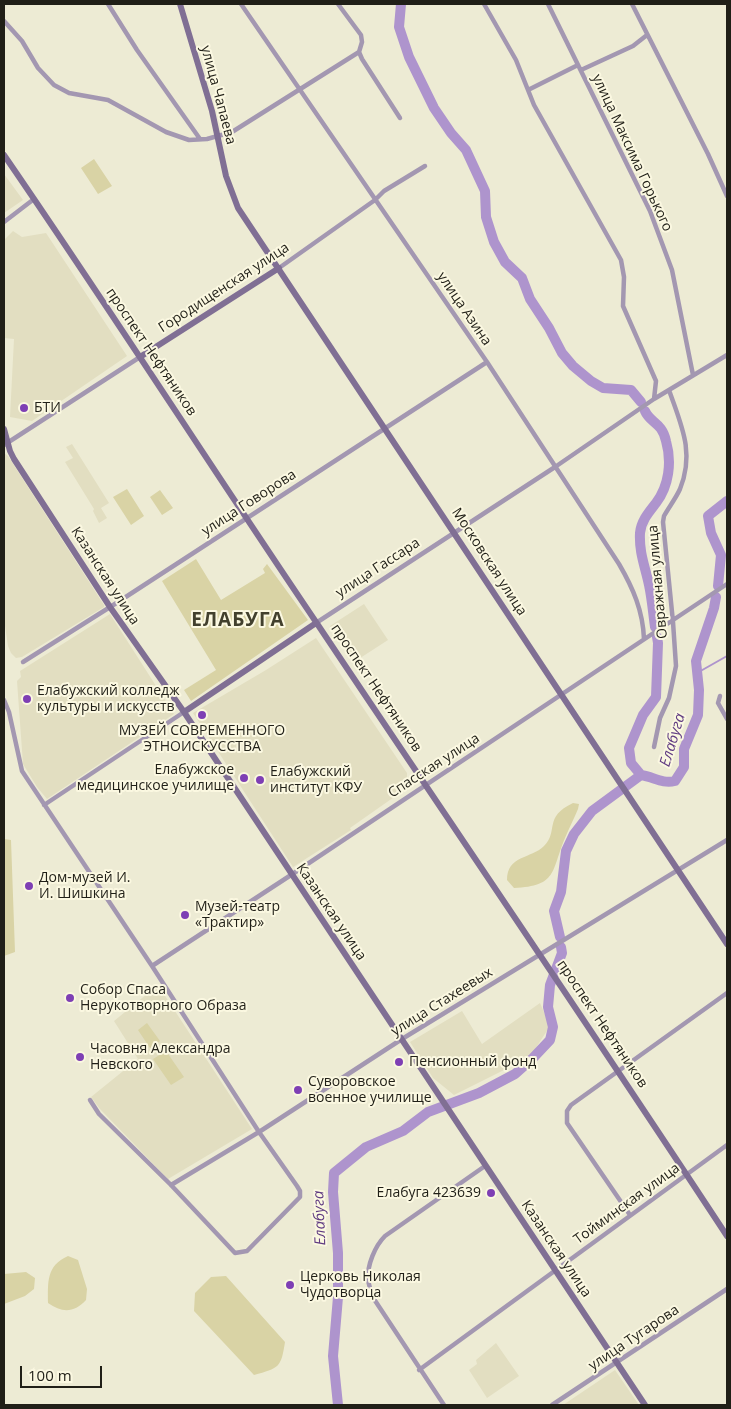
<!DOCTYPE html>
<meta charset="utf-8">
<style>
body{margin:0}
#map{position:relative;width:731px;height:1409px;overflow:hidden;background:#edebd4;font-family:"Open Sans",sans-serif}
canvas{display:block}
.frame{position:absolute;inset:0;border:5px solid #201f17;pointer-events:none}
.scale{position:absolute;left:20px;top:1366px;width:82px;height:22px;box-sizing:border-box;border:2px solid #201f17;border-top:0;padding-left:6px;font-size:15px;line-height:18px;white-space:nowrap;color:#201f17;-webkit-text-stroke:4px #fbf8e1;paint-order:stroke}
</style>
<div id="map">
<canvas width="731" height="1409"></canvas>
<div class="frame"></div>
<div class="scale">100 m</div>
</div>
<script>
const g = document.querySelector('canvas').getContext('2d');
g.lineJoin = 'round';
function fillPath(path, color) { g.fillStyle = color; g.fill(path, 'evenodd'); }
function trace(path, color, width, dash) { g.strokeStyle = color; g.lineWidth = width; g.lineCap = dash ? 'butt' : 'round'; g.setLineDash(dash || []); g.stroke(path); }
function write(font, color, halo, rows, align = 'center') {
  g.font = font + ' "Open Sans",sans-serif'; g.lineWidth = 4; g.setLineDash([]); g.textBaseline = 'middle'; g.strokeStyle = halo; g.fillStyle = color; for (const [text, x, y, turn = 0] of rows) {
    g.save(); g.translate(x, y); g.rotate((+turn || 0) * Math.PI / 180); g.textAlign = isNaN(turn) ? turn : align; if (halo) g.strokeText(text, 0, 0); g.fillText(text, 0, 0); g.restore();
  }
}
fillPath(new Path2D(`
 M4 174 23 200 4 213Z
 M13 231 22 237 46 233 127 356 32 421 10 417 14 339 4 338V240Z
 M72 444 109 503 101 508 107 518 99 523 93 511 94 509 65 462 73 458 66 447Z
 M4 453 8 456 104 605V607L22 657 16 658 11 653 8 646 4 619Z
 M364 604 388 640 354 662 330 626Z
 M110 614 174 714 47 799 37 787 23 764 17 681 21 677 20 671Z
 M316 638 407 773V788L350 828 351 830 293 867 193 713 266 670Z
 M158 985 252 1129 168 1179 100 1109 91 1097 138 1059 114 1021Z
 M540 1003 550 1026 530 1057 454 1095 433 1078 410 1042 462 1011 482 1044Z
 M496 1343 519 1376 487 1398 469 1370 477 1364 476 1360Z
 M615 1370 639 1405H563Z`), '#e2dec1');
fillPath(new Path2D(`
 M94 159 112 186 98 194 81 168Z
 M127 489 144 516 131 525 113 497Z
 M160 490 173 508 162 515 150 497Z
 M196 559 221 600 265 573 263 569 267 564 308 620 191 701 184 690 216 670 162 581Z
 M573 803 579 804 578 809C574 819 569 828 565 838 551 871 558 886 514 888L507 880C507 855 531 859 544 846 559 831 543 817 573 803Z
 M4 839 11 840 15 952 4 956Z
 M147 1023 160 1041 150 1048 138 1030Z
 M166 1051 184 1077 171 1085 153 1059Z
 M68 1256 78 1260 87 1289 86 1300C74 1313 62 1313 48 1303 48 1282 46 1266 68 1256Z
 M26 1272 35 1278 34 1289 25 1296 4 1304V1274Z
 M226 1276 285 1342C281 1368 279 1368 254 1375L194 1311 195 1293 211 1277Z`), '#d9d3a5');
trace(new Path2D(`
 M697 673 727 656`), '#ae94cd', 2);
trace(new Path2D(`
 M401 4 399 27 409 57 434 108 451 133 466 150 485 191 486 217 494 242 505 262 522 278 530 299 549 328 562 353 573 366 591 381 603 388 631 390 641 402
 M645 411C650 423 662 422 666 441 672 462 669 486 656 503 649 512 641 521 640 533 639 553 645 566 649 585 652 599 653 613 655 627
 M718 586 721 555 711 533 708 516 727 501
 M641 775 631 763 629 748 643 715 656 697 658 643 657 637
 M560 937 554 911 561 892 566 851 574 834 592 811 641 775C654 777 662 784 675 781L684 767V749L698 715 699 690 696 661 714 608 716 597
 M338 1405 333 1356 338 1297V1253L333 1192 334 1173 366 1147 403 1131 428 1112 479 1093 515 1074 533 1058 550 1040 553 1027 548 1007 550 985 562 953 561 947`), '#ae94cd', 10);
trace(new Path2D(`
 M108 4 137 50 200 139
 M241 4 487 362 619 564C633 588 643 611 644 639
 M338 4 361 35 362 42 359 52 362 59 400 118
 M484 4 516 60 534 105 621 260 624 277 623 306 656 381 654 399
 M548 4 650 211 672 270 693 375
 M632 4 708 154 727 196
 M4 21 22 41 38 68 54 85 69 93 108 100 166 132 189 140 207 139 232 132 359 52
 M581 70 633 46 647 35
 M528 90 578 65
 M4 222 34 199
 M279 268 375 200 384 191 425 166
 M4 445 140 357
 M316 623 555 467 654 399 727 355
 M23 662 118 602 487 362
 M720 696 718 703 727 719
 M4 700 9 712 22 771 152 966 259 1132 297 1186 300 1191V1197L247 1251 235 1253 171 1185 99 1114 90 1100
 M654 747 660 718 669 698 676 666 673 622 663 522 664 516C669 507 676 498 680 489 695 452 681 425 669 390
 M44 805 184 712
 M152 966 291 875 727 584
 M171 1185 259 1132 402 1039 727 840
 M630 1215 567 1123V1111L571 1105 727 993
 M419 1370 727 1145
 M444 1405 372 1296C371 1291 369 1285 368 1280 367 1265 375 1246 385 1236L485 1166
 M552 1405 727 1289`), '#a397b1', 4.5);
trace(new Path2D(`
 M180 4 212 111 226 176 238 208 727 944
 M4 155C110 309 211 467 316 622 453 827 592 1030 727 1236
 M140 357 279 268
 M4 429 10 451 14 459 110 607 184 712 645 1405
 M184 712 316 623`), '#806f94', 6);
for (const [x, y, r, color] of [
 [24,408,5,"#7e3fb4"],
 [27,699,5,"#7e3fb4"],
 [202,715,5,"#7e3fb4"],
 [244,778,5,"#7e3fb4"],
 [260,780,5,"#7e3fb4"],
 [29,886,5,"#7e3fb4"],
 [185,915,5,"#7e3fb4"],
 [70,998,5,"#7e3fb4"],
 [80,1057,5,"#7e3fb4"],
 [399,1062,5,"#7e3fb4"],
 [298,1090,5,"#7e3fb4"],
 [491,1193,5,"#7e3fb4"],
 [290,1285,5,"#7e3fb4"]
]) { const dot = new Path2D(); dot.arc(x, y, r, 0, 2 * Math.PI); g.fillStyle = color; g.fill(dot); trace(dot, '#fbf8e1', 2); }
write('14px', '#201f17', '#fbf8e1', [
 ["улица Чапаева",218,95,75],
 ["улица Максима Горького",632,153,65],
 ["Городищенская улица",224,288,-33],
 ["улица Азина",464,309,56],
 ["проспект Нефтяников",151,352,56],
 ["улица Говорова",249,503,-33],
 ["Московская улица",489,562,57],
 ["улица Гассара",378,568,-33],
 ["Казанская улица",105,576,57],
 ["Овражная улица",658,582,-95],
 ["проспект Нефтяников",376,688,56],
 ["Спасская улица",434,766,-33],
 ["Казанская улица",331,912,56],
 ["улица Стахеевых",442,1002,-32],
 ["проспект Нефтяников",602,1024,56],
 ["Тойминская улица",627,1204,-36],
 ["Казанская улица",556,1249,56],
 ["улица Тугарова",634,1338,-34]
]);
write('14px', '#201f17', '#fbf8e1', [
 ["БТИ",34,408],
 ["Елабужский колледж",37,691],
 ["культуры и искусств",37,707],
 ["МУЗЕЙ СОВРЕМЕННОГО",202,731,"center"],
 ["ЭТНОИСКУССТВА",202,747,"center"],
 ["Елабужское",234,770,"right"],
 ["медицинское училище",234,786,"right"],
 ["Елабужский",270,772],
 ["институт КФУ",270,788],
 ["Дом-музей И.",39,878],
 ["И. Шишкина",39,894],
 ["Музей-театр",195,907],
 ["«Трактир»",195,923],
 ["Собор Спаса",80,990],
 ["Нерукотворного Образа",80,1006],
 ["Часовня Александра",90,1049],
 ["Невского",90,1065],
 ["Пенсионный фонд",409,1062],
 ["Суворовское",308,1082],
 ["военное училище",308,1098],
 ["Елабуга 423639",481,1193,"right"],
 ["Церковь Николая",300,1277],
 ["Чудотворца",300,1293]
], 'left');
write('italic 15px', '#603c82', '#fbf8e1', [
 ["Елабуга",673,740,-73],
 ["Елабуга",320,1218,-92]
]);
g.letterSpacing = '1px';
write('bold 19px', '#42402d', '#fbf8e1', [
 ["ЕЛАБУГА",238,621]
]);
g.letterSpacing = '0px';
</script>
